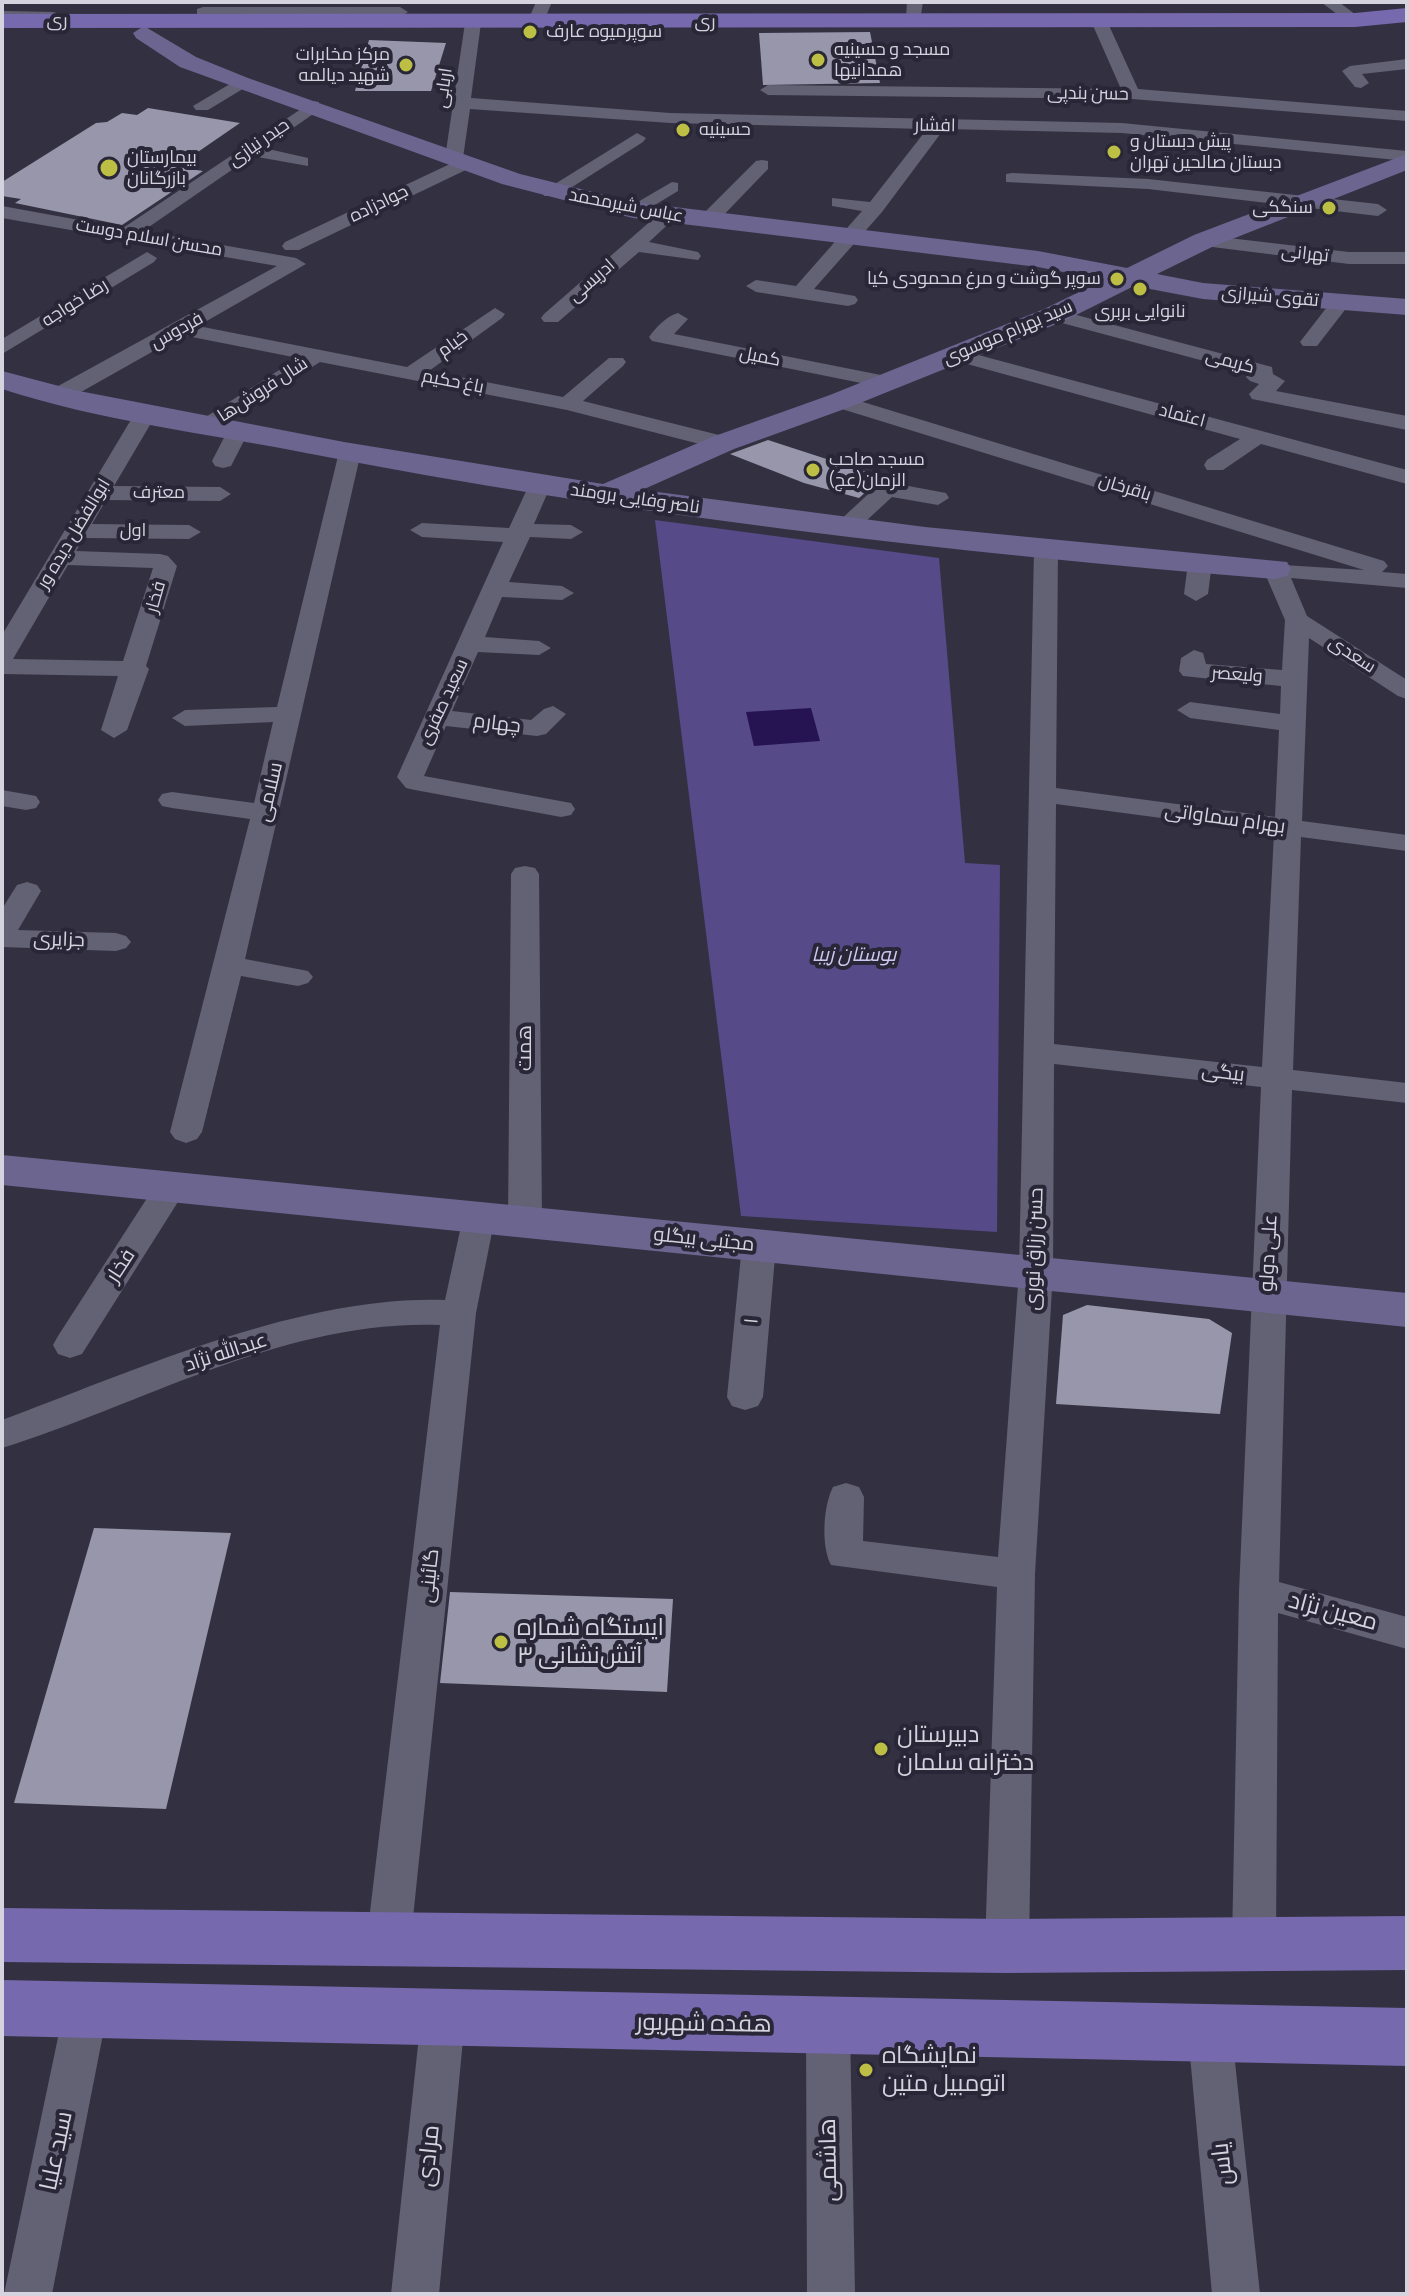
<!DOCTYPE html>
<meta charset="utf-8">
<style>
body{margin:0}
#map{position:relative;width:1409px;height:2296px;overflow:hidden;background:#333141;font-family:Bitter,serif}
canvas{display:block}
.frame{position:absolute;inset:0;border:4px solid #d4d3de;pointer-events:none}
</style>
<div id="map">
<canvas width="1409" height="2296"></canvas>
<div class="frame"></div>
</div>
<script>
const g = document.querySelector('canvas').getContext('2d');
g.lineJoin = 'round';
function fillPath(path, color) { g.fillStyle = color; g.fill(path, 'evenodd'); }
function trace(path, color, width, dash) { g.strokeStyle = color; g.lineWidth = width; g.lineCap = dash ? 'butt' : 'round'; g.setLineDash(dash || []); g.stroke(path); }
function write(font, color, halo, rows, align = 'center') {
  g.font = font + ' Bitter,Cairo,serif'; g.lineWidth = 8; g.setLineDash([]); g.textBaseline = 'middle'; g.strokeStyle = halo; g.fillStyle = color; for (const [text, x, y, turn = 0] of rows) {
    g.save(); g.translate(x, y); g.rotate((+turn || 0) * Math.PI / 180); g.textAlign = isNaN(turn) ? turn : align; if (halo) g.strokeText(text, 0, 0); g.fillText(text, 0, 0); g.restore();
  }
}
fillPath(new Path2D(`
 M655 520 939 558 965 863 1000 865 997 1232 741 1216Z`), '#564a89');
fillPath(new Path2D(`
 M811 708 820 741 754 746 746 712Z`), '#261352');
fillPath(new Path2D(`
 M870 32 880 83 763 85 759 33Z
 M369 40 446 43 431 91H355Z
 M148 108 240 123 176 167 203 171 122 225 15 203 21 199 2 196V182L96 123 107 122 122 113 137 115Z
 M768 440 891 480 877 482 859 498 804 483 730 454Z
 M1087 1305 1209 1319 1232 1333 1220 1414 1056 1404 1063 1315Z
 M94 1528 231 1533 166 1809 14 1803Z
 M450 1592 673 1599 667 1692 440 1683Z`), '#9896aa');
fillPath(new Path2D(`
 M2 11 54 12 58 14 54 16 2 15Z`), '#636174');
fillPath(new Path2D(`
 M536 2H552L543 23 535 28 527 23Z
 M907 2H923L920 21 906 18Z
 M1321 2H1339L1356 15 1342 18Z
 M203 7H400L408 12 400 17 197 15V9Z
 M1099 16 1107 21 1138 89 1407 111V121L1132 99 768 95 760 90 768 85 1121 89 1091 21Z
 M473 18 481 23 471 98 670 113 1122 123 1407 151V161L1122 133 944 129 882 212 814 289 855 296 858 300 855 304 848 306 756 292 746 286 756 280 796 286 862 211 832 206V198L870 202 927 129 670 123 470 109 463 158 472 159V167L299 250H285L282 246 285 242 452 163 445 158 465 23Z
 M1407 59V69L1362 74 1369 83 1361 88 1355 87 1342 71 1350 66Z
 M240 78 248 83 246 87 208 110H196L193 106Z
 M313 101 319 102V110L264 148 308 158V166L252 156 143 231 296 258 306 264 198 326 407 367 495 308 505 314 502 318 429 371 563 397 609 358H623L626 362 623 366 583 401 731 438 734 443 731 448 723 450 567 410 320 362 209 432 198 425 201 420 298 358 182 335 65 401H49L46 396 49 391 277 266 2 218V206L123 228Z
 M637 133 646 138 643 142 558 196H544L542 192Z
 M762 160 768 161V169L715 224H701V216L756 161Z
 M1012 173 1148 179 1378 204 1387 210 1378 216 1148 189 1006 182V174Z
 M672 182 678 183V191L640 214H626L624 210Z
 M668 210 677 216 649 242 698 252 701 256 698 260 639 252 558 322H544L541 318 544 314 661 212Z
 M1203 235 1349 252H1407V264H1349L1196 245V237Z
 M147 252 157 258 154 262 2 354V339Z
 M1341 296 1348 298 1351 302 1348 306 1317 346H1303L1300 342 1303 338 1334 298Z
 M1054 309 1272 367 1273 374 1285 381 1276 391 1407 416V430L1252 399 1249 394 1259 384 1250 381 1246 377 1249 373 1047 319 1044 315Z
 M678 313 688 319 674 334 886 376 897 382 886 388 652 341 649 337C656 327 667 316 678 313Z
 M956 349 1407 470V484L1261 444 1223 470H1207L1204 465 1207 460 1240 439 949 359 946 355Z
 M840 395 1384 561 1388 566 1382 572 1407 574V588L1291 578 1307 616 1407 680V699L1398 696 1309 638 1302 821 1407 835V851L1301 837 1293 1070 1407 1083V1103L1292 1090 1279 1582 1407 1617V1649L1278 1613 1276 1943 1269 1957 1254 1963 1239 1957 1232 1943 1239 1592 1261 1087 1054 1064 1053 1272 1035 1574 1029 1946 1022 1960 1007 1966 992 1960 985 1946 997 1587 831 1565C821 1546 823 1506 833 1487L846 1483 859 1487 864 1497 863 1541 998 1557 1019 1272 1034 550 1046 543 1058 550 1056 788 1275 817 1279 730 1190 718 1177 710 1190 702 1280 714 1281 686 1183 676 1179 671 1181 658 1194 650 1203 653 1206 664 1282 670 1285 620 1263 569 1267 564 1364 570 832 406 829 401 832 396ZM1056 804 1274 833 1262 1067 1054 1044Z
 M146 407 157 413 114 486 220 487 231 494 220 501 106 500 92 524 189 525 201 532 189 539 84 538 76 551 160 554 168 556 177 566 146 666 149 669 127 730 114 738 101 730 118 676 2 674V635L135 413ZM68 565 153 568 123 661 13 659Z
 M238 424 249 431 231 466 223 468 215 466 212 461 230 426Z
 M350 445 361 452 245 959 308 971 313 977 308 983 298 986 241 976 202 1132 197 1139 186 1143 175 1139 170 1132 250 819 172 808 162 806 158 800 162 794 172 792 254 803 273 722 185 726 172 718 185 710 277 707 339 452Z
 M540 478 551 485 534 524 571 525 583 532 571 539 530 537 509 582 562 586 574 593 562 600 502 597 485 637 539 641 551 648 539 655 478 652 452 711 531 720 544 709 553 706 566 714 546 734 537 736 446 726 424 776 571 803 575 809 571 815 561 817 415 790 406 788 397 777 503 542 422 537 410 530 422 523 509 528 529 485Z
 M887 482 946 493 949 498 938 505 892 497 853 533H837L833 528 837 523 879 484Z
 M1200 556 1212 563 1208 594 1196 601 1184 594 1188 563Z
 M2 790 36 796 40 802 36 808 26 810 2 806Z
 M525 866 535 868 539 874 542 1222 537 1230 525 1233 513 1230 508 1222 511 874 515 868Z
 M27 882 37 885 41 891 18 930 116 933 126 936 131 942 126 948 116 951 2 947V909L17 885Z
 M172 1175 184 1178 188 1186 82 1354 70 1358 58 1354 53 1345 58 1336 160 1178Z
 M479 1206 491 1209 495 1217 476 1313 411 1937 404 1951 389 1957 374 1951 367 1937 440 1325C286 1319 146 1403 2 1448V1420C137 1370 300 1295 445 1300L463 1217 467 1209Z
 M759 1233 771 1237 776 1245 763 1397 758 1406 745 1410 732 1406 727 1397 742 1245 747 1237Z
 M86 1989 102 1995 108 2009 52 2294H4L64 2009 70 1995Z
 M443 1997 459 2003 465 2018 439 2294H391L421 2018 427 2003Z
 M828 2006 844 2012 850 2027 855 2294H807L806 2027 812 2012Z
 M1210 2013 1226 2019 1232 2034 1260 2294H1212L1188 2034 1194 2019Z`), '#636174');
fillPath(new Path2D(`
 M144 26 196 57 248 78 520 174 633 202 1038 251 1127 268 1194 235 1407 154V170L1212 247 1157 274 1203 283 1407 299V315L1203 299 1134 286 1064 321 850 407 734 449 642 490 925 527 1287 562 1291 569 1287 576 1275 579C950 553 626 515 306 453 205 433 100 421 2 389V371L74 390 344 442 603 484 712 437 830 395 1044 309 1104 280 1038 267 633 218 502 184 180 67 136 38 133 33Z
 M2 1155 1407 1293V1327L2 1185Z`), '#6c6590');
fillPath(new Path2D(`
 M1407 8V22L1355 27 2 28V14L1355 13Z
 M2 1908 1007 1919 1407 1916V1970L1007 1973 2 1962Z
 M2 1980 1407 2008V2066L2 2036Z`), '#7669ad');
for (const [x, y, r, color] of [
 [530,32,8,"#bcbf43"],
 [818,60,8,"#bcbf43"],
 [406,65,8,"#bcbf43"],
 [683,130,8,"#bcbf43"],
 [1114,152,8,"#bcbf43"],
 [109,168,10,"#bcbf43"],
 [1329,208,8,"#bcbf43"],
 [1117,279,8,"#bcbf43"],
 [1140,289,8,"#bcbf43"],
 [813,470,8,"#bcbf43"],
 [501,1642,8,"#bcbf43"],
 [881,1749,8,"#bcbf43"],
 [866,2070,8,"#bcbf43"]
]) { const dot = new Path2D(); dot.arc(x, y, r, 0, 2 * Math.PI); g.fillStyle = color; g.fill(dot); trace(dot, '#292737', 3); }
write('18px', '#d4d3de', '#292737', [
 ["ری",57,21],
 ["ری",705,22],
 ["اربابی",444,88,-82],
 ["حسن بندپی",1088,94,1],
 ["افشار",935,126,1],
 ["حیدر نیازی",259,143,-35],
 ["جوادزاده",379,204,-26],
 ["عباس شیرمحمد",626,206,11],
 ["محسن اسلام دوست",149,238,10],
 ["تهرانی",1305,254,6],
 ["ادریسی",592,281,-41],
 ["تقوی شیرازی",1270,297,5],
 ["رضا خواجه",75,303,-32],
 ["فردوس",177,331,-29],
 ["سید بهرام موسوی",1008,333,-23],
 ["خیام",453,344,-36],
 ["کمیل",760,357,11],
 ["کریمی",1230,362,15],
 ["باغ حکیم",453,382,11],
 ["شال فروش‌ها",263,390,-33],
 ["اعتماد",1182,416,15],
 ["باقرخان",1125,488,17],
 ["معترف",159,493],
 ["ناصر وفایی برومند",635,499,8],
 ["اول",133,531],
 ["ابوالفضل دیده ور",74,534,-59],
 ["فخار",156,597,-74],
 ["سعدی",1352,655,33],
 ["ولیعصر",1237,675,4],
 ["سعید صفری",444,702,-65]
]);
write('18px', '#d4d3de', '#292737', [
 ["سوپرمیوه عارف",546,32],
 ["مسجد و حسینیه",834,50],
 ["همدانیها",834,71],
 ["مرکز مخابرات",390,55,"right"],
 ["شهید دیالمه",390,76,"right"],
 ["حسینیه",699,130],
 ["پیش دبستان و",1130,142],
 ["دبستان صالحین تهران",1130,163],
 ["بیمارستان",127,158],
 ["بازرگانان",127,179],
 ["سنگکی",1313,208,"right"],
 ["سوپر گوشت و مرغ محمودی کیا",1101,279,"right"],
 ["نانوایی بربری",1140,312,"center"],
 ["مسجد صاحب",829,460],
 ["الزمان(عج)",829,481]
], 'left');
write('20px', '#d4d3de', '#292737', [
 ["چهارم",497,724,7],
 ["سلامی",270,792,-77],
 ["بهرام سماواتی",1225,819,8],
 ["جزایری",59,940,2],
 ["همت",525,1048,-90],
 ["بیگی",1223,1073,7],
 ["مجتبی بیگلو",704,1240,6],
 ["حسن رزاق نوری",1035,1249,-88],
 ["علی دولو",1269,1253,-87],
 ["فخار",121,1266,-57],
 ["۱",752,1321,-85],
 ["عبدالله نژاد",226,1353,-18],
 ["گائینی",430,1576,-84]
]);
write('italic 20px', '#cdc8f0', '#292737', [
 ["بوستان زیبا",854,955]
]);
write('24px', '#d4d3de', '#292737', [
 ["معین نژاد",1333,1612,15],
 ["هفده شهریور",704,2024,1],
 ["سید علیا",57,2151,-78],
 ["مرادی",429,2156,-84],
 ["هاشمی",829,2160,-91],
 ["یاس",1223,2164,-96]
]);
write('24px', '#d4d3de', '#292737', [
 ["ایستگاه شماره",517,1628],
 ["۳ آتش‌نشانی",517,1656],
 ["دبیرستان",897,1735],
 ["دخترانه سلمان",897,1763],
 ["نمایشگاه",882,2056],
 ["اتومبیل متین",882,2084]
], 'left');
</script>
